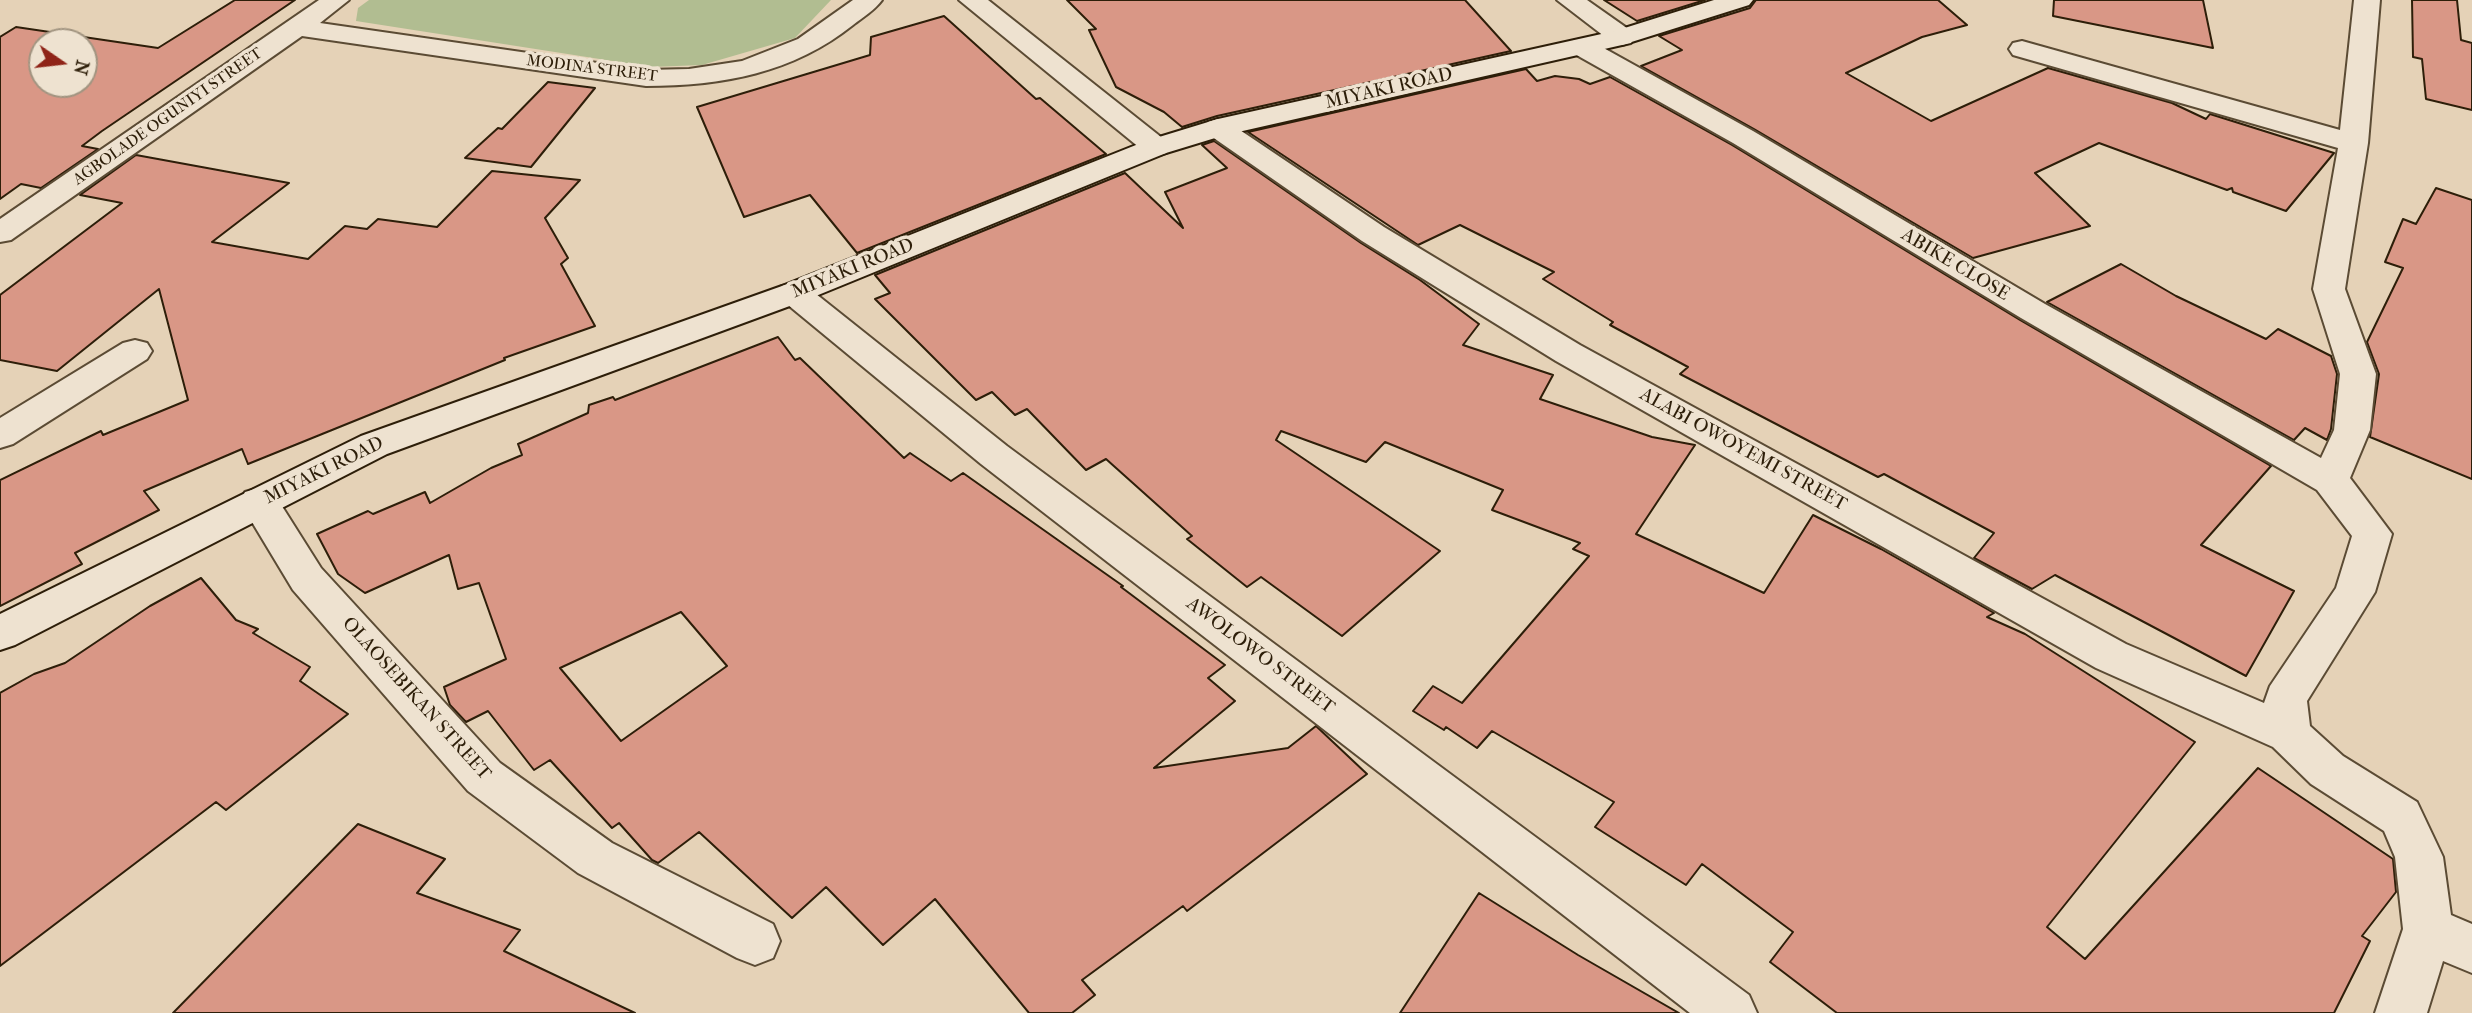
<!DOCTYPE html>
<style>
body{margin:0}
#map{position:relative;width:2472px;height:1013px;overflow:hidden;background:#e5d2b7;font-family:"IM FELL French Canon",serif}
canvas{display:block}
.north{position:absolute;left:28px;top:28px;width:70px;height:70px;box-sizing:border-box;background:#eee2d0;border:2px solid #a19480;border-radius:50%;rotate:104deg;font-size:19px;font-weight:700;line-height:28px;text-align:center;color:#2d1e09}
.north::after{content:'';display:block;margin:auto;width:24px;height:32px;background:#8f2418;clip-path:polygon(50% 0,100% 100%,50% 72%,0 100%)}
</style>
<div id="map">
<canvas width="2472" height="1013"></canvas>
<div class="north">N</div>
</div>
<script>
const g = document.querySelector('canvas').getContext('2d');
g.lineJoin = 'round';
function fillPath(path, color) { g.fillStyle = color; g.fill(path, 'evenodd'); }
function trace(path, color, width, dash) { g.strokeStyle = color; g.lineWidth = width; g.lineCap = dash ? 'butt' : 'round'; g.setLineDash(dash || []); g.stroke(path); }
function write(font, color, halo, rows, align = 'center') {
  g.font = font + ' "IM FELL French Canon",serif'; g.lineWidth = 7; g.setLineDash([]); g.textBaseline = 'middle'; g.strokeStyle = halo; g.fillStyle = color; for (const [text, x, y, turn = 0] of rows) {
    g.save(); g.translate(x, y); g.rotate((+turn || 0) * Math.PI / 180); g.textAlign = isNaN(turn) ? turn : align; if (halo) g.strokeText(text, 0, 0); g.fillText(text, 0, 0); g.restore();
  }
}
fillPath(new Path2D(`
 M369 0H831L795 38 702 65 651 67 356 21 358 8Z`), '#b1bd91');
const building = new Path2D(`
 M235 0H295L102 131 82 146 98 149 41 188 21 184 0 199V37L16 27 158 48ZM42 42H84V84H42Z
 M1067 0H1465L1511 51 1217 116 1182 127 1164 112 1116 87 1089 30 1096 29Z
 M1604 0H1705L1637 21Z
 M1756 0H1938L1967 25 1922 37 1846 73 1931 121 2048 68 2172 103 2206 119 2210 114 2334 153 2286 211 2233 192 2232 188 2227 190 2099 143 2035 173 2090 226 1973 258 1754 129 1641 66 1682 50 1659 36 1750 8Z
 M2054 0H2203L2213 48 2053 16Z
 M2412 0H2457L2461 40 2472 43V110L2426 99 2422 59 2413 57Z
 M944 16 1036 99 1040 98 1106 154 857 253 810 195 744 217 697 107 870 55 871 37Z
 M1526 69 1537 81 1555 76 1579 79 1590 84 1610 77 1732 145 2020 320 2271 466 2201 545 2294 591 2246 676 2055 575 2032 589 1974 558 1994 533 1884 474 1878 477 1680 374 1688 367 1610 325 1613 322 1543 279 1554 272 1460 225 1418 245 1248 132Z
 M548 82 595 88 531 167 465 158 498 128 502 129Z
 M1214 141 1361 243 1420 280 1479 324 1463 345 1553 375 1540 399 1652 437 1695 445 1636 534 1764 593 1813 515 1881 549 1994 613 1987 617 2025 634 2195 742 2047 927 2085 959 2258 768 2393 859 2396 892 2362 936 2370 941 2334 1013H1837L1770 962 1793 932 1702 864 1686 885 1595 827 1614 802 1492 731 1477 748 1446 727 1444 730 1413 711 1433 686 1462 703 1589 556 1573 549 1580 543 1492 510 1503 490 1385 442 1366 462 1281 431 1276 440 1440 551 1342 636 1261 577 1247 587 1187 539 1192 536 1106 459 1086 470 1027 409 1015 415 992 392 976 400 875 299 890 293 875 275 1125 173 1183 228 1165 192 1227 168 1202 145Z
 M136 155 289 183 212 242 308 259 345 226 367 229 378 219 437 227 492 171 580 180 545 218 568 258 561 264 595 326 504 358 505 360 248 464 242 449 144 491 159 510 75 553 82 564 0 606V480L101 431 103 435 188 400 159 289 57 371 0 360V295L122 203 80 195Z
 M2436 188 2472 200V479L2370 437 2379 374 2367 342 2403 268 2385 262 2403 219 2416 224Z
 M2121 264 2176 296 2266 339 2278 329 2331 356 2337 374 2331 429 2327 440 2305 428 2294 440 2047 302Z
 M778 337 795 360 800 358 904 458 910 453 951 481 963 473 1123 586 1121 587 1225 665 1208 678 1235 701 1154 768 1288 748 1316 726 1367 774 1187 911 1183 906 1082 980 1095 995 1072 1013H1029L935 899 883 945 826 887 792 918 699 832 658 863 652 860 619 823 612 828 550 760 534 770 488 711 466 722 450 705 444 687 506 659 479 583 458 589 449 555 365 593 338 574 317 534 368 511 373 514 425 492 430 503 491 468 522 455 518 444 588 413 589 405 613 397 615 400ZM681 612 727 666 621 741 560 668Z
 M201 578 236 620 258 629 253 633 310 667 300 681 348 714 226 810 216 802 0 966V693L34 674 65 663 150 606Z
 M358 824 445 859 417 893 520 930 504 951 635 1013H173Z
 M1479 893 1578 955 1679 1013H1400Z`);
fillPath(building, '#d99786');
trace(building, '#2d1e09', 2);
const street = new Path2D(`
 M319 0H349L320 23 646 70 689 69 742 61 798 39 853 0H882C875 10 863 17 853 25 793 73 722 86 646 86L302 36 11 240 0 242V219Z
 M959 0H988L1166 141 1171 147 1166 153 1156 156 1146 153Z
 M1557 0H1587L1631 31 1635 37 1631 43 1622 45 1613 43Z
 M2354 0H2380L2368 143 2345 289 2376 374 2370 430 2350 478 2392 534 2375 592 2307 701 2310 726 2343 756 2417 802 2443 857 2451 915 2472 924V973L2443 961 2427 1013H2375L2403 929 2395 857 2384 831 2311 784 2273 747 2096 668 1556 361 1362 241 1208 134 1204 128 1208 122 1218 119 1228 122 1384 227 1580 345 2126 644 2264 703 2270 686 2336 588 2352 536 2317 490 2021 318 1733 143 1573 53 1569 47 1573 41 1582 39 1591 41 1753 131 2045 304 2321 458 2334 430 2340 374 2313 289 2338 148 2013 55 2009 49 2013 43 2022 41 2340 130Z
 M794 283 806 286 1007 446 1749 995 1757 1013H1690L981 464 782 300 778 293 782 286Z
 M135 340 147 343 152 351 147 359 13 444 0 448V418L123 343Z
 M259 488 273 492 321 568 500 763 612 843 773 924 780 941 773 958 755 965 737 958 578 873 468 791 293 590 240 502 245 492Z`);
const secondary = new Path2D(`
 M1714 0H1753L1749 5 1622 45 1225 135 1166 153 806 300 387 454 15 645 0 650V614L361 436 782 286 1146 141 1218 119 1615 31Z`);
trace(street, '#5b4b34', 4);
trace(secondary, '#2d1e09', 4);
fillPath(street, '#eee2d0');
fillPath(secondary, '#eee2d0');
write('16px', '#2d1e09', '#eee2d0', [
 ["MODINA STREET",592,69,7],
 ["AGBOLADE OGUNIYI STREET",168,117,-35]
]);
write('19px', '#2d1e09', '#eee2d0', [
 ["MIYAKI ROAD",1389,89,-13],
 ["ABIKE CLOSE",1955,265,31],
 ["MIYAKI ROAD",853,269,-22],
 ["ALABI OWOYEMI STREET",1743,450,29],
 ["MIYAKI ROAD",324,471,-26],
 ["AWOLOWO STREET",1260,656,37],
 ["OLAOSEBIKAN STREET",416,699,48]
]);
</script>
